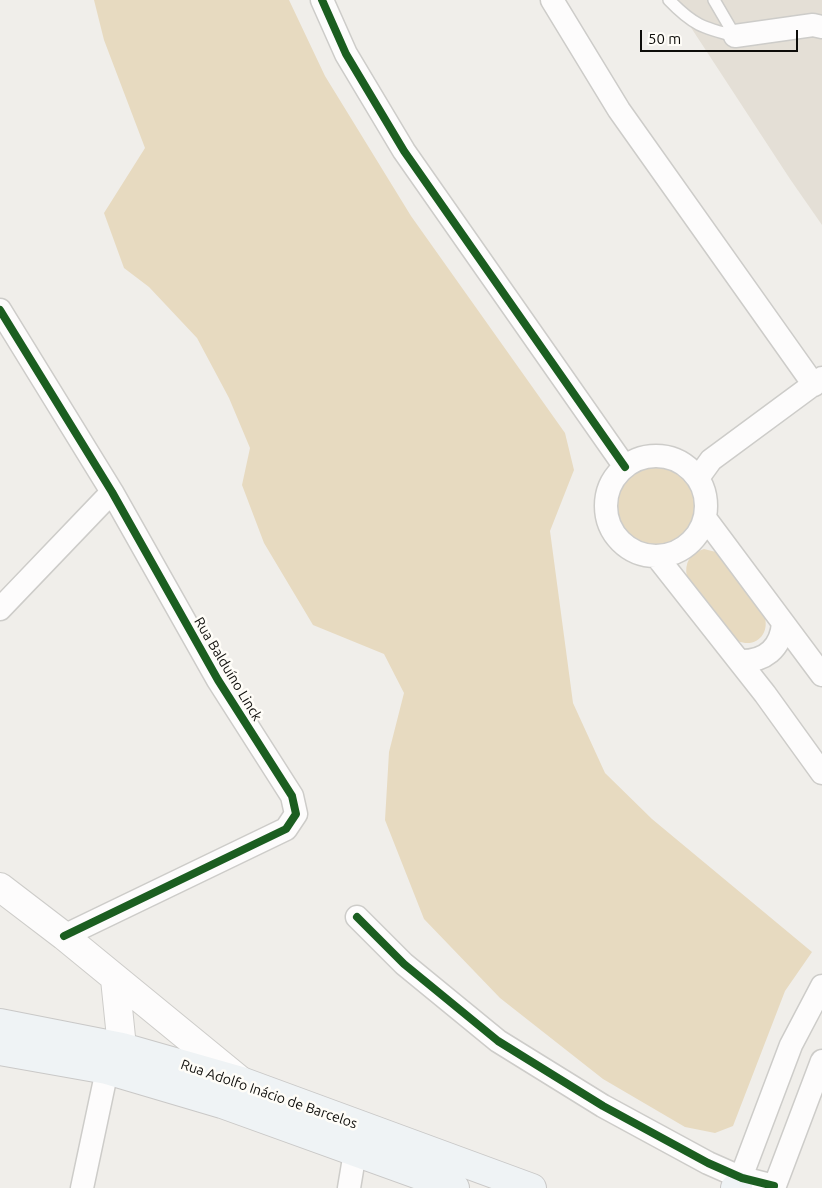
<!DOCTYPE html>
<meta charset="utf-8">
<style>
body{margin:0}
#map{position:relative;width:822px;height:1188px;overflow:hidden;background:#f0eeea;font-family:Ubuntu,sans-serif}
canvas{display:block}
.scale{position:absolute;left:640px;top:30px;width:158px;height:22px;box-sizing:border-box;border:2px solid #0e0d0a;border-top:0;padding-left:6px;font-size:15px;line-height:18px;white-space:nowrap;color:#0e0d0a;-webkit-text-stroke:4px #fffdf8;paint-order:stroke}
</style>
<div id="map">
<canvas width="822" height="1188"></canvas>
<div class="scale">50 m</div>
</div>
<script>
const g = document.querySelector('canvas').getContext('2d');
g.lineJoin = 'round';
function fillPath(path, color) { g.fillStyle = color; g.fill(path, 'evenodd'); }
function trace(path, color, width, dash) { g.strokeStyle = color; g.lineWidth = width; g.lineCap = dash ? 'butt' : 'round'; g.setLineDash(dash || []); g.stroke(path); }
function write(font, color, halo, rows, align = 'center') {
  g.font = font + ' Ubuntu,sans-serif'; g.lineWidth = 5; g.setLineDash([]); g.textBaseline = 'middle'; g.strokeStyle = halo; g.fillStyle = color; for (const [text, x, y, turn = 0] of rows) {
    g.save(); g.translate(x, y); g.rotate((+turn || 0) * Math.PI / 180); g.textAlign = isNaN(turn) ? turn : align; if (halo) g.strokeText(text, 0, 0); g.fillText(text, 0, 0); g.restore();
  }
}
fillPath(new Path2D(`
 M673 0H822V225L790 179Z`), '#e4dfd6');
fillPath(new Path2D(`
 M94 0H289L325 76 411 216 565 433 574 470 550 531 573 703 605 773 652 819 812 952 785 991 733 1126 715 1133 685 1127 603 1079 500 998 424 919 385 820 389 752 404 693 384 654 313 625 264 543 242 485 250 448 229 398 197 338 149 287 124 268 104 213 145 148 104 40Z
 M617 506a39 39 0 1 1 78 0a39 39 0 1 1-78 0Z
 M704 549 716 552 764 615C771 633 756 649 738 641L687 577C684 563 690 553 704 549Z`), '#e7dac0');
const lane = new Path2D(`
 M669 0C693 25 703 28 735 36
 M714 0 735 36`);
const street = new Path2D(`
 M322 0 346 54 404 151 625 467
 M552 0 619 110 814 385
 M735 36 813 25 822 27
 M0 310 112 492 218 680 292 796 296 814 286 829 64 936
 M606 506a50 50 0 1 1 100 0a50 50 0 1 1-100 0Z
 M698 478 711 460 822 378
 M705 518 822 675
 M657 557 765 694 822 773
 M0 609 112 492
 M739 661C764 662 781 649 783 623
 M357 917 404 964 498 1041 603 1106 708 1163 742 1178 774 1186
 M82 1188 107 1070
 M349 1188 355 1152
 M737 1188 791 1045 822 986
 M774 1188 822 1061`);
const secondary = new Path2D(`
 M0 887 64 936 241 1081
 M115 979 122 1047`);
const primary = new Path2D(`
 M0 1023 122 1047 241 1081 532 1188
 M0 1051 107 1070 222 1104 455 1188
 M735 1188 738 1186`);
trace(lane, '#cdccc9', 14);
trace(street, '#cdccc9', 25);
trace(secondary, '#cdccc9', 30);
trace(primary, '#c9c8c7', 30);
trace(lane, '#fdfcfc', 11);
trace(street, '#fdfcfc', 22);
trace(secondary, '#fdfcfc', 28);
trace(primary, '#eff3f5', 28);
trace(new Path2D(`
 M322 0 346 54 404 151 625 467
 M0 310 112 492 218 680 292 796 296 814 286 829 64 936
 M357 917 404 964 498 1041 603 1106 708 1163 742 1178 774 1186`), '#1b5e20', 8);
write('14px', '#0e0d0a', '#fffdf8', [
 ["Rua Balduíno Linck",228,669,59],
 ["Rua Adolfo Inácio de Barcelos",269,1094,19]
]);
</script>
